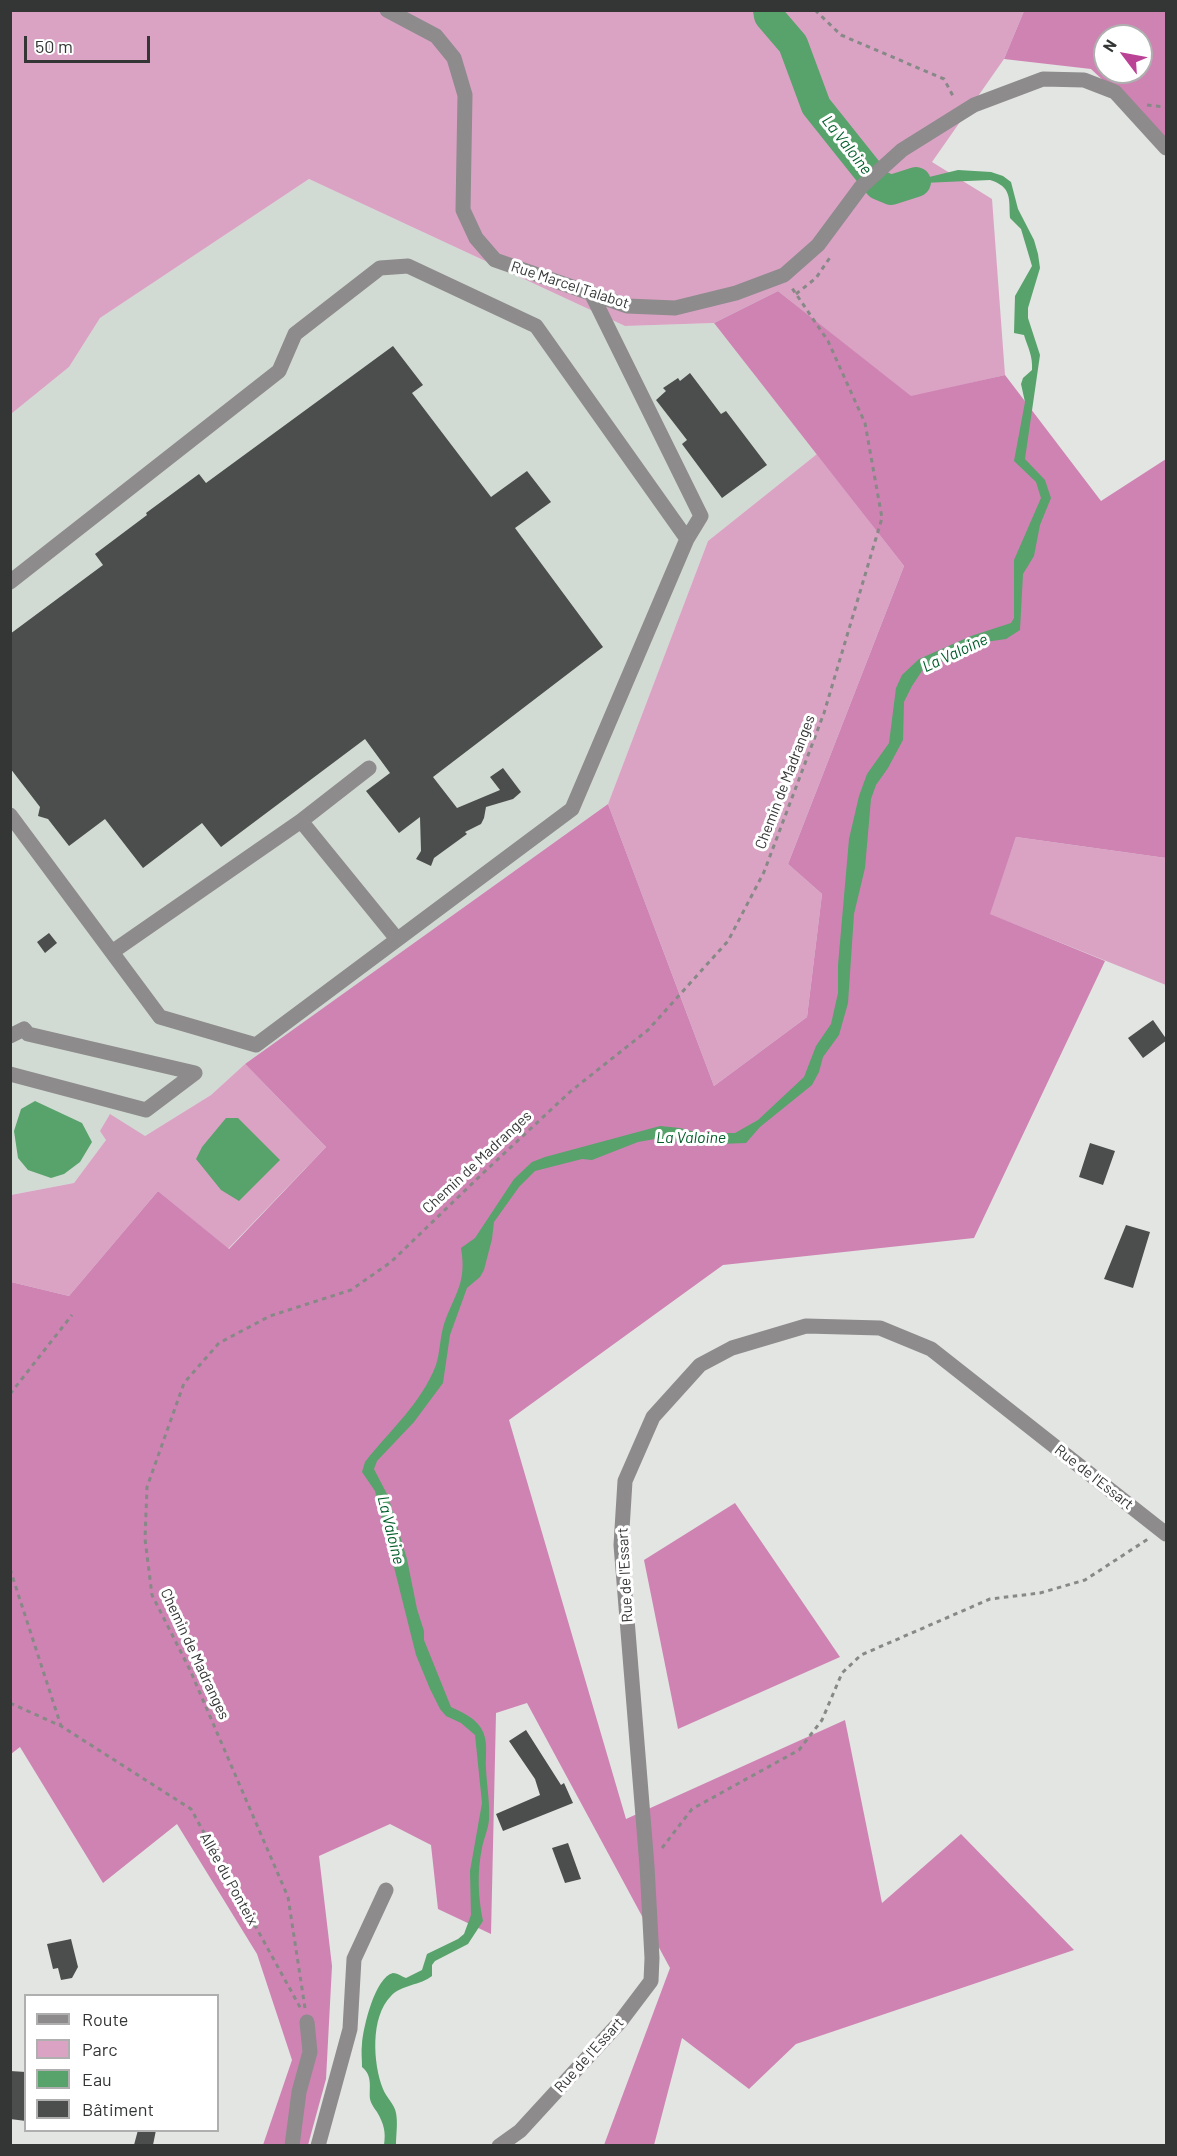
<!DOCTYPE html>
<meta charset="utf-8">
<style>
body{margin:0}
#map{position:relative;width:1177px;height:2156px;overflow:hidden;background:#e2e5e2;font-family:Barlow,sans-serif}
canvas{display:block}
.frame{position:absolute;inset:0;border:12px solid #343635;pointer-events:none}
.legend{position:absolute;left:24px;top:1994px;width:195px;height:138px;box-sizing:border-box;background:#fff;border:2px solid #aeafae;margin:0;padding:8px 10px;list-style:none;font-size:18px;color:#343635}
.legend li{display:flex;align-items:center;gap:12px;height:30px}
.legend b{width:30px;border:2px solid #aeafae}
.north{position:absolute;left:1093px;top:24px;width:60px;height:60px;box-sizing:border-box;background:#fff;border:2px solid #aeafae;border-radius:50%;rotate:302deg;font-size:16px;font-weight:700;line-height:24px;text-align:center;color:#343635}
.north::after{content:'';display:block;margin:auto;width:21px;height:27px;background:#bb4396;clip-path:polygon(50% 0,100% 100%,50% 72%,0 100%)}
.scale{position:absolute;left:24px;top:36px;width:126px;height:27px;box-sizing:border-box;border:3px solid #343635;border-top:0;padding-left:8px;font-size:18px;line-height:21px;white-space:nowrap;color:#343635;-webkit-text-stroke:4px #fff;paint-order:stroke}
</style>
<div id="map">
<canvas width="1177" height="2156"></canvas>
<div class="frame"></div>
<ul class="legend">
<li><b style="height:8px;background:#8d8b8c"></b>Route</li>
<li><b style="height:16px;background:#daa3c4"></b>Parc</li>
<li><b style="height:16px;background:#58a26b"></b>Eau</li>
<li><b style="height:16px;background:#4b4e4c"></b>Bâtiment</li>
</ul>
<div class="north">N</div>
<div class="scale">50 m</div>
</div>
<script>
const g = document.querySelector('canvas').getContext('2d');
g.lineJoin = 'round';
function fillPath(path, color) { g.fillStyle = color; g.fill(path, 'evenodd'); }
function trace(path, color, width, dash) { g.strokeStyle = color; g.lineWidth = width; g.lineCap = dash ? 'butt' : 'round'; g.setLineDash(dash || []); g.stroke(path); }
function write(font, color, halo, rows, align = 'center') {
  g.font = font + ' Barlow,sans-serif'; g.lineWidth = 6; g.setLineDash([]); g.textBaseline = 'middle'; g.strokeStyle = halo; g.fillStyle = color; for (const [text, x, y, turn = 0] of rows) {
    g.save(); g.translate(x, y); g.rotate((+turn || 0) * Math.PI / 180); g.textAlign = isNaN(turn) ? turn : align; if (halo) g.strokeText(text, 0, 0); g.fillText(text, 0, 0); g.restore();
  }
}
fillPath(new Path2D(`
 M309 179 625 326 714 323 817 454 708 541 608 804 245 1064 211 1095 145 1136 106 1140 74 1183 11 1195V414L69 367 100 318Z`), '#d1dbd3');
fillPath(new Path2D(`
 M11 11H1024L1004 59 932 162 992 199 1005 375 911 397 778 291 714 323 625 326 309 179 100 318 69 367 11 414Z
 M817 454 904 566 788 864 822 894 807 1017 714 1086 608 804 708 541Z
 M1016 837 1166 858V985L989 914Z
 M245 1064 326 1147 228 1249 158 1191 69 1296 11 1282V1195L74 1183 106 1140 100 1131 110 1114 145 1136 211 1095Z`), '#daa3c4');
fillPath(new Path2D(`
 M1024 11H1166V140L1091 69 1004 59ZM1105 36H1141V72H1105Z
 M778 291 911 396 1005 375 1101 501 1166 459V858L1016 837 990 914 1105 961 974 1238 723 1265 509 1420 626 1819 845 1720 882 1903 961 1834 1074 1950 796 2044 749 2089 682 2038 654 2145H604L670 1968 527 1703 496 1713 491 1934 438 1909 431 1845 390 1824 319 1856 332 1966 326 2079 308 2145H263L292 2060 257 1954 177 1824 103 1883 20 1747 11 1754V1282L69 1296 158 1191 229 1249 326 1147 245 1064 608 804 714 1086 807 1017 822 894 788 864 904 566 714 323Z
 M735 1503 840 1657 678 1729 644 1560Z`), '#cf83b3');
fillPath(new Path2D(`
 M765 11H768L774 26 793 44 816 106 861 165 859 175 810 104 808 99 806 83 792 48 767 22Z
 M958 170 991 172 1003 176 1011 182 1018 209 1034 240 1038 254 1040 268 1028 308V318L1040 355 1025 459 1045 480 1051 498 1040 525 1034 556 1023 574 1020 630 1006 639 985 642 922 671 912 686 904 702 903 740 888 768 876 785 871 799 865 868 854 914 848 1003 839 1035 823 1057 819 1072 812 1085 760 1127 746 1143 693 1145 670 1139H655L638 1142 592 1160 582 1159 535 1171 519 1187 494 1222 492 1239 484 1270 480 1277 467 1288 450 1335 443 1383 414 1422 377 1461 374 1469 388 1496 407 1559 417 1609 424 1631V1640L451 1707C462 1712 475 1718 481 1728 489 1740 485 1756 486 1769 487 1787 490 1803 489 1820 488 1830 484 1838 482 1848 477 1872 478 1897 483 1921L468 1944 435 1961 432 1965V1976C421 1985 401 1985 391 1996 370 2017 373 2064 383 2089 386 2097 395 2105 396 2113 398 2123 396 2135 396 2145H384C386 2132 384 2124 377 2112 375 2109 371 2104 370 2099 369 2087 373 2076 362 2067 362 2059 361 2051 362 2044 363 2028 375 1977 393 1973 397 1973 401 1976 406 1978L422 1970 427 1954 458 1939 464 1934 471 1915 470 1871 482 1803 475 1735 461 1723 446 1716 440 1709 430 1689 416 1655 375 1491 362 1472 365 1462C390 1430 421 1404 436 1365 440 1352 440 1337 444 1324 455 1293 467 1283 461 1248L475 1238 514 1179 532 1162 545 1157 660 1126 680 1128 699 1133H735L758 1120 804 1077 816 1046 831 1024 838 993V965L849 839 859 796 867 774 889 743 896 688 902 675 919 659 971 636 1011 623 1014 618V560L1041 498 1036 482 1014 461 1025 402 1021 384 1023 378 1032 370C1033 356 1028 348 1024 335L1014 333 1015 296 1032 266 1021 229 1010 218C1009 198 1012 187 990 180L923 183 891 195 880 193 875 189 882 182 896 185Z
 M35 1101 82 1123 92 1142 80 1162 64 1174 51 1178 28 1170 18 1158 14 1131 21 1109Z
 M226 1118H238L280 1160 239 1201 221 1190 196 1159 202 1147Z`), '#58a26b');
trace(new Path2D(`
 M768 10 769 16 793 44 816 106 879 185 891 190 916 182`), '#58a26b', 30);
fillPath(new Path2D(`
 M393 346 423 385 412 393 491 497 527 471 551 502 515 528 603 647 433 777 457 808 500 790 490 777 503 768 521 792 513 799 486 807 484 818 481 824 465 832 467 834 434 858 431 866 416 859 421 851 420 817 399 833 366 791 390 773 365 739 221 847 202 823 143 868 105 819 69 846 48 819 38 816 40 807 10 768V634L103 565 95 554 147 515 146 513 199 474 206 483Z
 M690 373 721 414 726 411 767 465 722 498 682 444 687 440 656 400 666 391 663 388 678 378 680 381Z
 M49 933 57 943 45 953 37 942Z
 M1153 1020 1167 1040 1143 1058 1128 1038Z
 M1090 1143 1115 1151 1103 1185 1079 1177Z
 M1126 1225 1150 1232 1133 1288 1104 1279Z
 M526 1730 561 1785 564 1783 573 1803 503 1831 496 1814 540 1795 535 1779 509 1741Z
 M568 1843 581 1879 565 1883 552 1848Z
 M71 1939 78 1967 72 1978 61 1980 58 1968 53 1969 47 1944Z
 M10 2071 26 2072V2121L10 2119Z
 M138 2130H156L153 2145H134Z`), '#4b4e4c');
trace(new Path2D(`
 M815 10 841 35 944 79 954 98
 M1147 105 1166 107
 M796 294 816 278 831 256
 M10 1394 72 1315
 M10 1569 61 1726
 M10 1703 61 1726 191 1809 301 2009
 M662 1848 692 1809 799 1750 822 1720 842 1673 861 1655 990 1599 1040 1593 1085 1580 1148 1539
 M305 2008 288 1897 190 1670 152 1595 145 1539 147 1487 184 1383 219 1343 270 1316 351 1290 391 1262 481 1175 571 1091 648 1030 728 941 764 872 824 713 882 518 865 423 828 341 792 288`), '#878987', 3, [4.5, 4.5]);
trace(new Path2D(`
 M387 10 436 36 454 58 465 95 463 210 476 238 495 260 627 306 675 308 736 293 784 275 818 245 861 187 902 150 974 105 1043 79 1084 80 1115 92 1166 148
 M591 293 701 516 687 539
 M10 582 279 371 295 334 380 268 408 266 536 326 687 539 572 809 256 1045 160 1017 10 815
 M301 821 369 768
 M112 952 301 821 397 939
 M10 1036 24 1029 28 1034 195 1073 146 1110 10 1074
 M292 2146 299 2092 310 2052 307 2022
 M318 2146 350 2029 354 1959 386 1890
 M499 2146 520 2131 620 2022 651 1981 652 1958 647 1866 621 1545 625 1481 653 1417 700 1365 732 1348 806 1326 880 1328 931 1349 1166 1534`), '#8d8b8c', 15);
write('15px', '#343635', '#fff', [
 ["Rue Marcel Talabot",570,285,18],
 ["Chemin de Madranges",785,782,-69],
 ["Chemin de Madranges",477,1162,-43],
 ["Rue de l'Essart",1094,1477,38],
 ["Rue de l'Essart",625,1575,-93],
 ["Chemin de Madranges",195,1654,65],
 ["Allée du Ponteix",229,1879,61],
 ["Rue de l'Essart",589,2055,-48]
]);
write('italic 16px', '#015c29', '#fff', [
 ["La Valoine",847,145,52],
 ["La Valoine",955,653,-25],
 ["La Valoine",691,1138],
 ["La Valoine",391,1530,76]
]);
</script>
